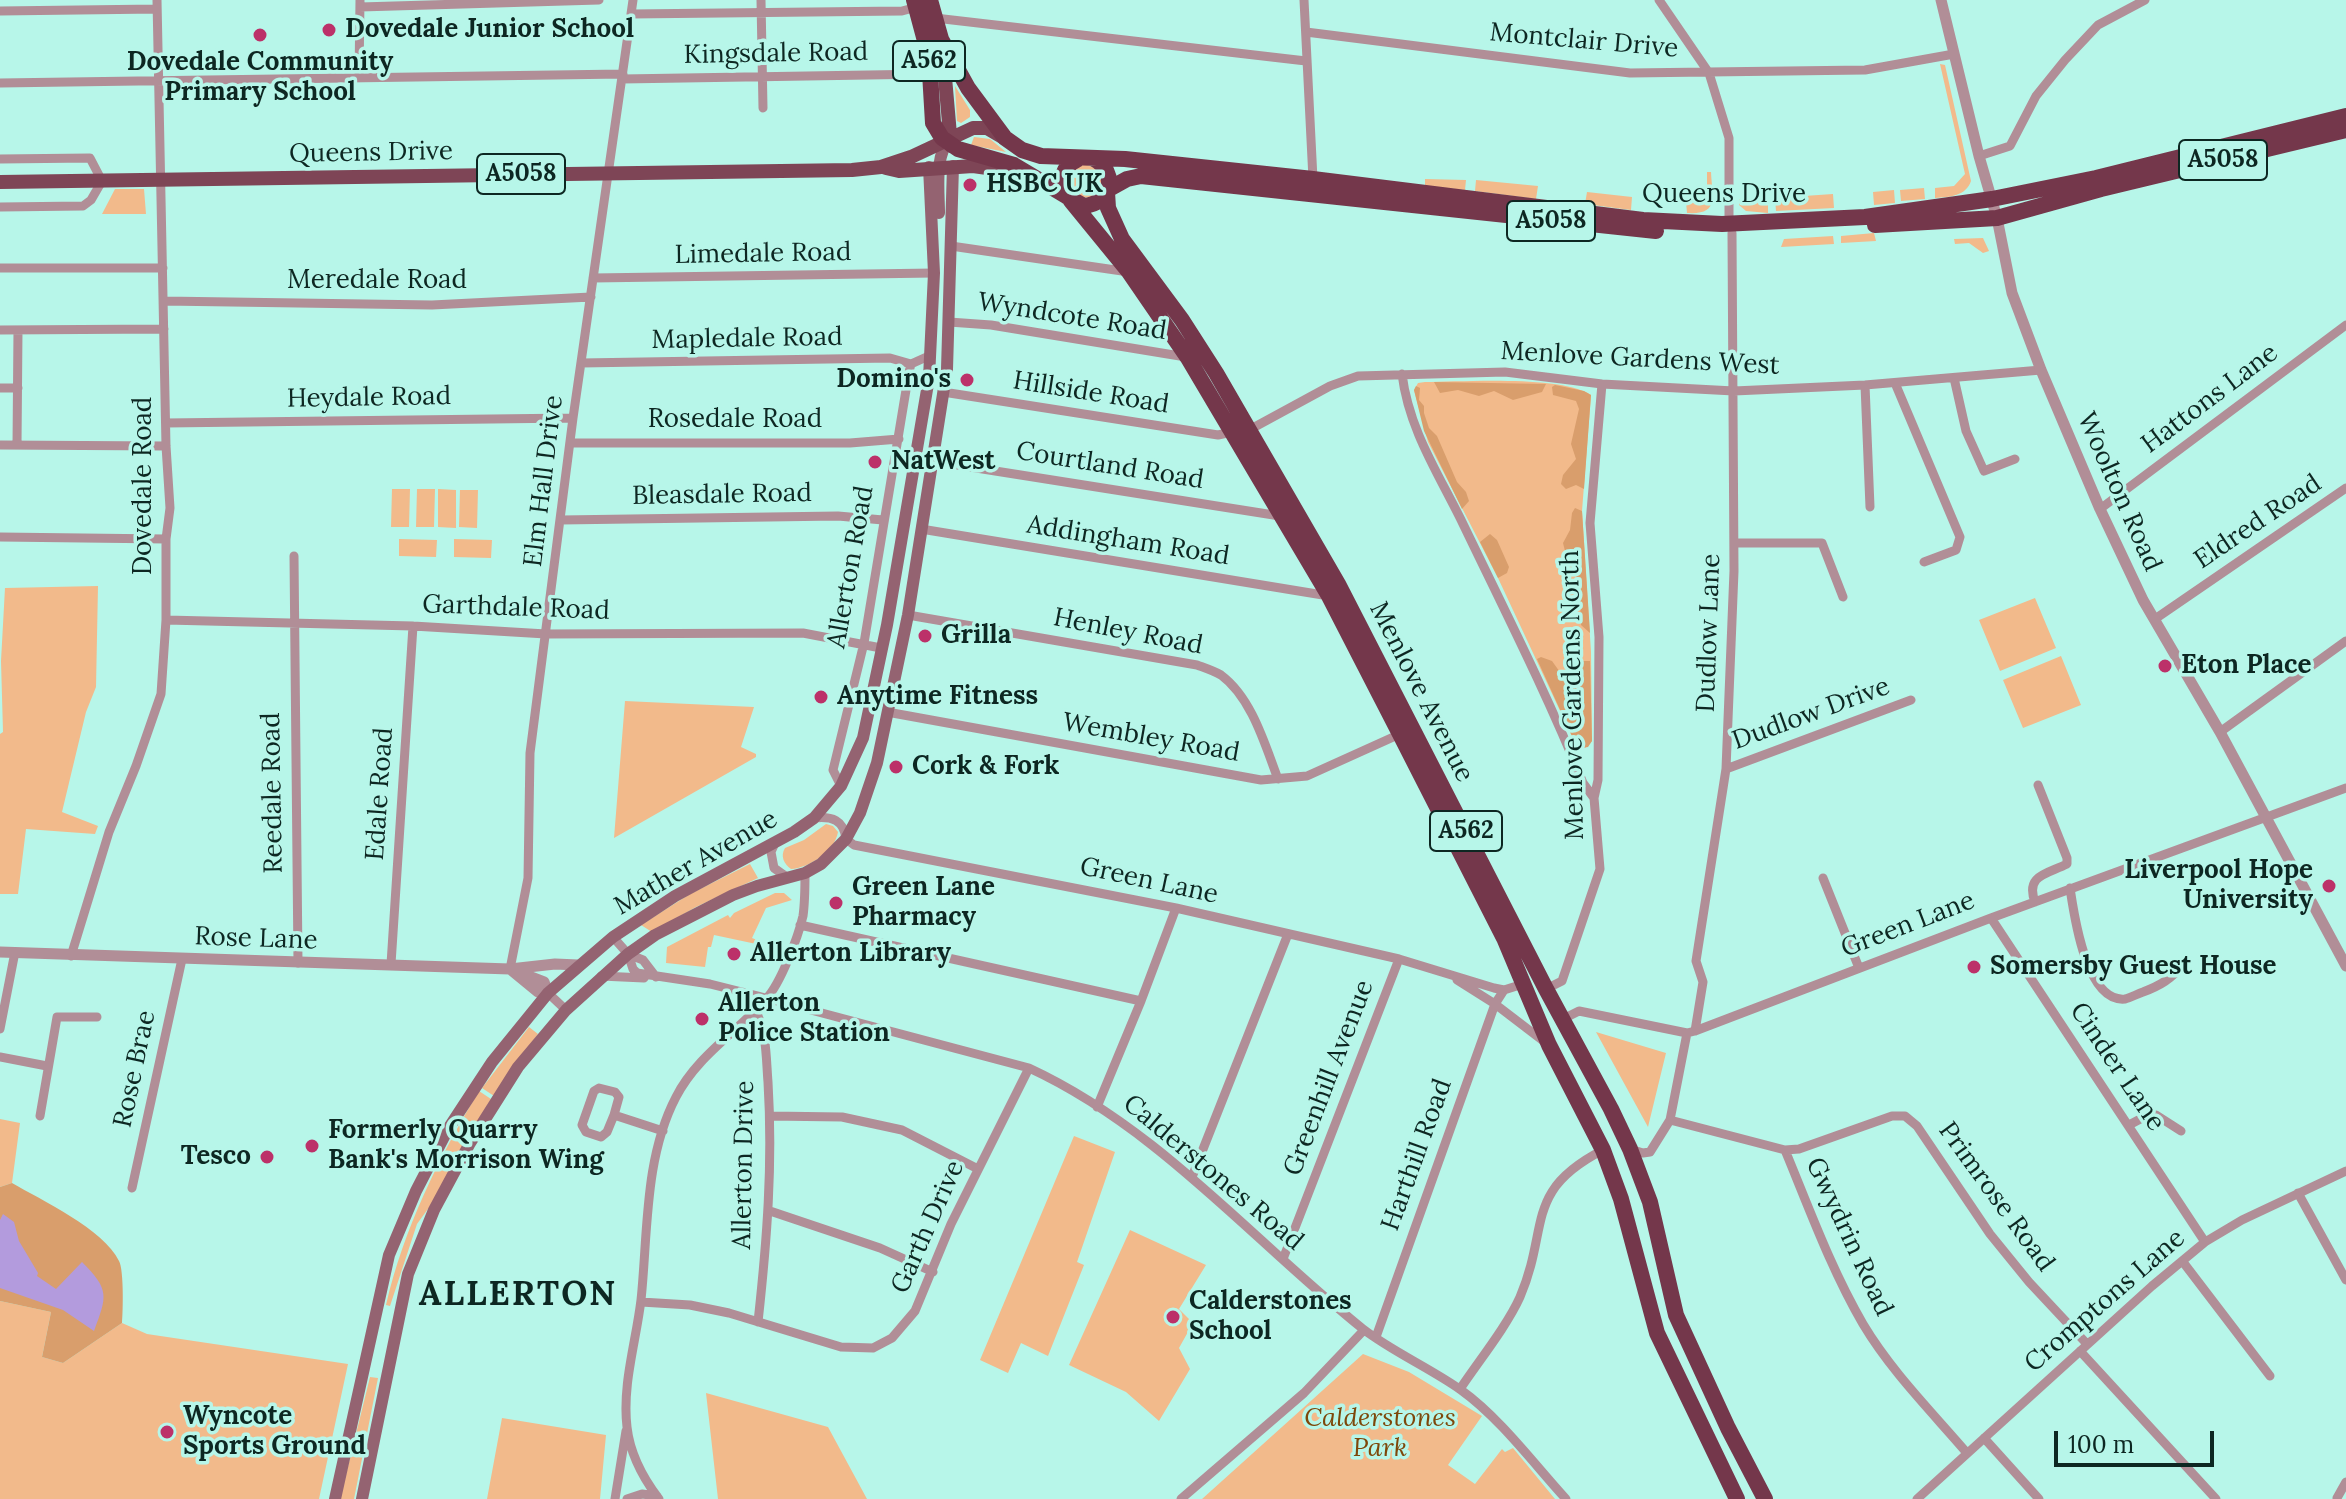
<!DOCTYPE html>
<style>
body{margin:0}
#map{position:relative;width:2346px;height:1499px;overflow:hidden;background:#b7f6e9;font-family:Lora,serif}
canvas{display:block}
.scale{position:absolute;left:2054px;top:1431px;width:160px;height:36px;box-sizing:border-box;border:4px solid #0d2722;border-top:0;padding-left:10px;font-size:24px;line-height:28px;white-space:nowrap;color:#0d2722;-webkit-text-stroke:6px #b7f6e9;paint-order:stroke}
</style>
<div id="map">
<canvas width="2346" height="1499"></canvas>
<div class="scale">100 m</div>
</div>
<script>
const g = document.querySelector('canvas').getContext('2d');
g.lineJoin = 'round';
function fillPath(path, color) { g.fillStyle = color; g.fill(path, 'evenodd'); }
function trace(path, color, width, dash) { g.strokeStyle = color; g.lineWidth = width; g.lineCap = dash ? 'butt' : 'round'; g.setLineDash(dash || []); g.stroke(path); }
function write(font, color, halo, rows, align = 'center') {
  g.font = font + ' Lora,serif'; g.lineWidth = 7; g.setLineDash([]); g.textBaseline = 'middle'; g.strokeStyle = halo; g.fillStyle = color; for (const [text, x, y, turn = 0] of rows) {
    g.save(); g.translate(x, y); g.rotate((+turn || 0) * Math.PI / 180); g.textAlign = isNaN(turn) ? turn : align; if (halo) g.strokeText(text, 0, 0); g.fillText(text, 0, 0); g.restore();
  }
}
fillPath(new Path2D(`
 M1940 64 1945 65 1971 181C1966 196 1950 197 1935 198V188L1954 186 1965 174Z
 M955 86 970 110V117L961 123 957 121Z
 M974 137 990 139 1006 152 971 145Z
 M1085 164 1097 169 1103 180 1096 197 1074 198 1067 177 1069 172Z
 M1707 172H1711C1712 197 1720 215 1687 213L1686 202 1707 201Z
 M1425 179 1466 180 1465 190 1425 186Z
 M1476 180 1538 186 1536 199 1475 191Z
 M1924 188 1925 199 1901 201 1900 190Z
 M115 189H144L146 214H102Z
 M1894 190 1895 203 1874 205 1873 192Z
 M1587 192 1632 197 1631 210 1585 204Z
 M1833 194 1834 208 1776 211 1775 198Z
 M1768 198V213L1746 211 1739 205V199Z
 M1874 233 1876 241 1841 243V236Z
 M1833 236 1834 244 1781 247 1784 239Z
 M1983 238 1989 251 1983 253 1969 243 1955 244 1954 239Z
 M1425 382C1463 382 1560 375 1591 395L1582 511 1591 652 1592 741 1585 748 1576 745 1498 578 1428 442 1414 390 1418 383Z
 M392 489H410L409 527H391Z
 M417 489H435L434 527H416Z
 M438 489 456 490V528L438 527Z
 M460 490H478L477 528 459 527Z
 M399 539 437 540 436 557 399 556Z
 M454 539 492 540 491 558 454 557Z
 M98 586 96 687 86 712 62 812 98 826 95 834 26 829 18 894H0V734L3 732 1 661 5 588Z
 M2035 598 2056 648 2000 671 1979 620Z
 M2061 656 2081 705 2023 728 2003 680Z
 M625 701 754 707 741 747 756 754V757L614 838Z
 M826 824 833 826 838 832C835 851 809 868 791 869 784 864 780 856 785 848L804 840Z
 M750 864 758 878 696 907 652 932 641 925 690 894Z
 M775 893H784L792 900 766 908 752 938 762 942 761 945 714 935 711 947H708L705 967 666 963 667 947 728 915 730 918 734 913Z
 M529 1027 538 1034 494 1096 482 1088Z
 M1596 1032 1666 1053 1648 1127Z
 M479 1091 491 1099 433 1202 417 1224 390 1306 386 1305C404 1228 438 1159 479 1091Z
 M0 1119 20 1123 12 1183 0 1187Z
 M1074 1136 1115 1152 1077 1262 1084 1265 1048 1356 1021 1343 1008 1373 980 1360Z
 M1130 1230 1206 1265 1179 1309 1193 1323 1179 1348 1190 1369 1159 1421 1126 1392 1069 1365Z
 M0 1301 51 1312 42 1357 63 1363 122 1323 147 1334 348 1364 319 1499H0Z
 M1363 1354 1409 1372 1482 1416 1448 1465 1475 1484 1502 1449 1505 1452 1513 1448 1555 1499H1202Z
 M370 1377 378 1378 354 1499H340Z
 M706 1393 828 1427 867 1499H718Z
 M502 1418 606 1435 600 1499H487Z`), '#f2ba8b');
fillPath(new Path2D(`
 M1434 382 1546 384 1542 392 1513 400 1494 391 1479 396 1458 390 1440 393Z
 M1555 385 1584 391 1591 395 1584 489 1576 485 1566 489 1561 484 1563 475 1576 459 1571 444 1579 409 1576 401 1553 395 1552 387Z
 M1416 386 1420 388 1419 400 1424 406V413L1429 428 1437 436 1457 482 1466 492 1469 501 1462 509 1424 431 1414 390Z
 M1575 508 1582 511 1590 633 1581 625C1580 610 1583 602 1570 591L1577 575 1578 561 1565 551 1563 543 1570 530 1572 513Z
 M1490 534 1497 540 1509 567 1507 573 1498 578 1480 542Z
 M1541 657 1552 661 1562 675 1580 661H1590L1592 741 1588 747 1582 748 1576 745 1537 659Z
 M12 1183C41 1200 104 1229 119 1261 124 1270 123 1312 122 1323L63 1363 42 1357 51 1312 0 1301V1187Z`), '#d99e6c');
fillPath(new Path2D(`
 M3 1214 14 1222 19 1241 38 1273 37 1276 56 1289 82 1262C110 1290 107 1296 94 1331L63 1310 0 1288V1220Z`), '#b39bdd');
trace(new Path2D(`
 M761 0 763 108
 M1304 0 1313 179
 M1659 0 1709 73 1729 138V224
 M360 7 599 0
 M0 11 157 9
 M631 14 902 11 917 7
 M935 18 1306 61
 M1306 32 1630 73 1865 70 1954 54
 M359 78 360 0
 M622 79 930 74
 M0 83 623 74
 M1979 156 2010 146 2036 96 2065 60 2098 25 2145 0
 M0 159 90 158 102 181 91 200 83 206 0 207
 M951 246 1129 272
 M0 268H163
 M593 278 934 273
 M164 301 432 305 591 297
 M949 322 991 325 1186 357
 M0 330 164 329
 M581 363 890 358 911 364
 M1402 374C1409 431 1440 476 1464 526 1505 611 1548 696 1583 783L1594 798
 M1954 378 1966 431 1984 471 2015 459
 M1895 383 1960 537 1956 550 1924 562
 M1865 385 1870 507
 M0 388H18
 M943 392 1218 435 1232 432
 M166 423 573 418
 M1249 430 1330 386 1358 376 1505 372 1602 384 1734 391 1865 385 2041 370
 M570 443H850L899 439
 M0 445 166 446
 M17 445 18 330
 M932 461 1280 516
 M2100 509 2346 325
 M561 520 838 516 883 520
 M921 529 1329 596
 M0 537 166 539
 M1734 543H1822L1843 597
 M294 556 298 963
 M908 615 1197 665C1205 668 1214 671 1221 675 1252 698 1265 745 1278 779
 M2155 619 2346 488
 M166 620 413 626 546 634 803 633 881 648
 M887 712 1261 780 1307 776 1400 734
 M2220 732 2346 641
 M1726 769 1911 700
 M841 786 833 770 864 643 909 372 911 364 931 355
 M814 818C832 816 844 820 846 839L854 845 1176 908 1399 959 1494 988 1504 990 1523 984
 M775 843 771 852 774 868 788 878
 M1823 878 1859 968
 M2070 888C2074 915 2086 1003 2125 999 2130 998 2137 994 2143 992 2159 986 2172 979 2183 964
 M2035 902C2025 875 2047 874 2067 864V858L2038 785
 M1991 918 2205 1242
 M800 925 1141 1001
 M613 937 628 954 643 960 656 977
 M628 954 633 969 637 973 710 984 758 996 1029 1068C1159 1128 1253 1241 1363 1329 1393 1352 1430 1368 1461 1390 1500 1418 1534 1464 1566 1499
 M71 956 109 832 136 766 161 694 166 620V539L170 508 166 446 157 0
 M391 964 413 626
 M510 969 528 878 530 753 573 418 633 0
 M601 976 644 978
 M1457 980 1495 1004 1546 1043
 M1546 989 1562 981 1600 869 1594 798 1598 780 1599 637 1590 523 1602 384
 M548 993 566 1010
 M755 1010C767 1031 766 1058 768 1082 773 1164 767 1240 758 1322
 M1563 1019 1579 1011 1687 1033 1695 1031 1991 918 2346 788
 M0 1029 15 952
 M1695 1031 1703 982 1696 961 1726 769 1734 571 1732 233
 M0 1057 47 1066
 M1097 1107 1141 1001 1176 908
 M614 1115 619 1097 615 1092 599 1088 594 1091 582 1125 586 1132 601 1137 607 1132 614 1115 663 1131
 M40 1116 57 1017H97
 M770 1116 842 1117 902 1130 978 1169
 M1670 1120 1785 1150 1799 1149 1892 1116H1905L1917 1126 1990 1234 2029 1282 2087 1344
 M2129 1125 2144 1117 2156 1115 2181 1131
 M1630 1149 1643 1153 1650 1152 1670 1120 1687 1033
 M1785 1150C1809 1208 1831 1269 1863 1324 1891 1371 1931 1411 1967 1453
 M1192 1177 1288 934
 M132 1188 182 959
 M2298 1193 2346 1280
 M770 1211 880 1248 933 1272
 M1283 1259 1399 959
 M2183 1262 2270 1376
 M641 1302 690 1305 729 1313 841 1347 873 1348 892 1338 915 1311 951 1224 1029 1068
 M1376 1337 1495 1004 1504 990
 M2080 1351 2216 1499
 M1460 1389C1478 1362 1507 1326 1520 1297 1550 1227 1523 1191 1603 1150
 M1984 1438 2039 1499
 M2337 1498 2346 1482
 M615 1499 626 1431
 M627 1499 642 1494 657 1496
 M659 1499C643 1478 630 1454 627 1427 622 1385 636 1342 641 1300 648 1234 644 1158 676 1097 697 1056 736 1033 766 999 781 983 798 937 803 916 805 902 805 887 805 873
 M1181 1499 1304 1393 1364 1330
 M1917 1499 2152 1286 2205 1242 2242 1220 2346 1171`), '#b18e97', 9);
trace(new Path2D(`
 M1941 0 1979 156 1997 218 2012 293 2041 370 2100 509 2143 600 2220 732 2346 966
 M0 952 510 969 555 964 578 965
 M510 969 544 982 548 993 538 992Z`), '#b18e97', 11);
trace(new Path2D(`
 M939 213C939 191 934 156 950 138
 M335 1499 389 1255 416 1191 448 1129 492 1062 548 993 613 937 675 896 794 832 814 818 841 786 863 738 887 625 929 378 934 273 929 167
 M362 1499 408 1274 434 1210 470 1143 518 1067 566 1010 628 954 655 935 733 895 757 886 805 873 821 864 846 839 860 813 877 763 908 615 947 369 953 166`), '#946371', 12);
trace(new Path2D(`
 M942 43 951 146
 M886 168 899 171 973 166 1016 172
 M0 182 852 170 881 167 911 157 973 128H987L1004 138`), '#7e4556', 14);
trace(new Path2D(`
 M914 0 929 56 933 123 942 138 958 149 1014 165 1066 196
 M930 0 941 39 968 88 1005 138 1022 150 1041 156 1125 159 1313 179 1643 220 1722 224 1865 217 1992 199 2096 178 2346 116
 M1078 159C1062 167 1058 181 1066 196L1084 206C1112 203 1118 172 1094 159
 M1109 189 1127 179 1141 176 1656 231
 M1107 192 1108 208 1122 239 1182 320 1216 373 1338 584 1546 989 1611 1109 1630 1149 1650 1202 1676 1315 1728 1428 1765 1499
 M1071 201 1129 272 1188 358 1329 596 1400 734 1504 938 1549 1045 1603 1150 1621 1199 1657 1333 1737 1499
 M1875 225 1997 218 2101 189 2346 130`), '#74374b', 16);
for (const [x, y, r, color] of [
 [329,30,8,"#bc3169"],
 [260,35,8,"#bc3169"],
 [970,185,8,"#bc3169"],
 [967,380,8,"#bc3169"],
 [875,462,8,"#bc3169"],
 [925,636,8,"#bc3169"],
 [2165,666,8,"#bc3169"],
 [821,697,8,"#bc3169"],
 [896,767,8,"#bc3169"],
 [2329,886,8,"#bc3169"],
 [836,903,8,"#bc3169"],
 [734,954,8,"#bc3169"],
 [1974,967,8,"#bc3169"],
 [702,1019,8,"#bc3169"],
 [312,1146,8,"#bc3169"],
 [267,1157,8,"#bc3169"],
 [1173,1317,8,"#bc3169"],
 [167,1432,8,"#bc3169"]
]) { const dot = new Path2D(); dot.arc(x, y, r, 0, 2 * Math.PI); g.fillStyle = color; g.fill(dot); trace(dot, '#b7f6e9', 3); }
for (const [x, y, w] of [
 [929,61,72],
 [2223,160,88],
 [521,174,88],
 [1551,221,88],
 [1466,831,72]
]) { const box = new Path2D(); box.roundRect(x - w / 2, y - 20, w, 40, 6); g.fillStyle = '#b7f6e9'; g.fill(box); trace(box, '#0d2722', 2); }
write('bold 24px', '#0d2722', null, [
 ["A562",929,61],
 ["A5058",2223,160],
 ["A5058",521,174],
 ["A5058",1551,221],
 ["A562",1466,831]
]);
write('bold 26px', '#0d2722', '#b7f6e9', [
 ["Dovedale Junior School",345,30],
 ["Dovedale Community",260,63,"center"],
 ["Primary School",260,93,"center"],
 ["HSBC UK",986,185],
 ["Domino's",951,380,"right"],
 ["NatWest",891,462],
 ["Grilla",941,636],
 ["Eton Place",2181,666],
 ["Anytime Fitness",837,697],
 ["Cork & Fork",912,767],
 ["Liverpool Hope",2313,871,"right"],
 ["University",2313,901,"right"],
 ["Green Lane",852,888],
 ["Pharmacy",852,918],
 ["Allerton Library",750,954],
 ["Somersby Guest House",1990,967],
 ["Allerton",718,1004],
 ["Police Station",718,1034],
 ["Formerly Quarry",328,1131],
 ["Bank's Morrison Wing",328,1161],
 ["Tesco",251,1157,"right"],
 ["Calderstones",1189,1302],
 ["School",1189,1332],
 ["Wyncote",183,1417],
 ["Sports Ground",183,1447]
], 'left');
write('26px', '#0d2722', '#b7f6e9', [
 ["Montclair Drive",1584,41,5],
 ["Kingsdale Road",776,54,-1],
 ["Queens Drive",371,153,-1],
 ["Queens Drive",1724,195],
 ["Limedale Road",763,254,-1],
 ["Meredale Road",377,281],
 ["Wyndcote Road",1072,317,9],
 ["Mapledale Road",747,339,-1],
 ["Menlove Gardens West",1640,359,3],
 ["Hillside Road",1091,393,9],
 ["Heydale Road",369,398,-1],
 ["Hattons Lane",2210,399,-37],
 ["Rosedale Road",735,420],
 ["Courtland Road",1110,466,9],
 ["Elm Hall Drive",544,481,-83],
 ["Dovedale Road",144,486,-90],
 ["Woolton Road",2119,492,66],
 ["Bleasdale Road",722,495,-1],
 ["Eldred Road",2258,522,-34],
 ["Addingham Road",1128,541,9],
 ["Allerton Road",851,567,-80],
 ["Garthdale Road",516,608,2],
 ["Henley Road",1128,632,11],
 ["Dudlow Lane",1709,633,-88],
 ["Menlove Avenue",1421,692,63],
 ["Menlove Gardens North",1573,695,-91],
 ["Dudlow Drive",1811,714,-20],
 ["Wembley Road",1151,738,10],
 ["Reedale Road",273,793,-91],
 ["Edale Road",380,794,-86],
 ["Mather Avenue",696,863,-30],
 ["Green Lane",1149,881,12],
 ["Green Lane",1908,925,-21],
 ["Rose Lane",256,939,2],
 ["Cinder Lane",2117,1067,56],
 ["Rose Brae",135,1069,-78],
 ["Greenhill Avenue",1329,1078,-69],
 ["Harthill Road",1417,1155,-70],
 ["Allerton Drive",744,1165,-89],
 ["Calderstones Road",1213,1173,40],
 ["Primrose Road",1996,1197,54],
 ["Garth Drive",928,1227,-66],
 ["Gwydrin Road",1849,1237,65],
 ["Cromptons Lane",2105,1301,-41]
]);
write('italic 26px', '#7e470a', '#b7f6e9', [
 ["Calderstones",1380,1419],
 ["Park",1380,1449]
]);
g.letterSpacing = '2px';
write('bold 34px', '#0d2722', '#b7f6e9', [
 ["ALLERTON",518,1295]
]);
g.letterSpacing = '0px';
</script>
